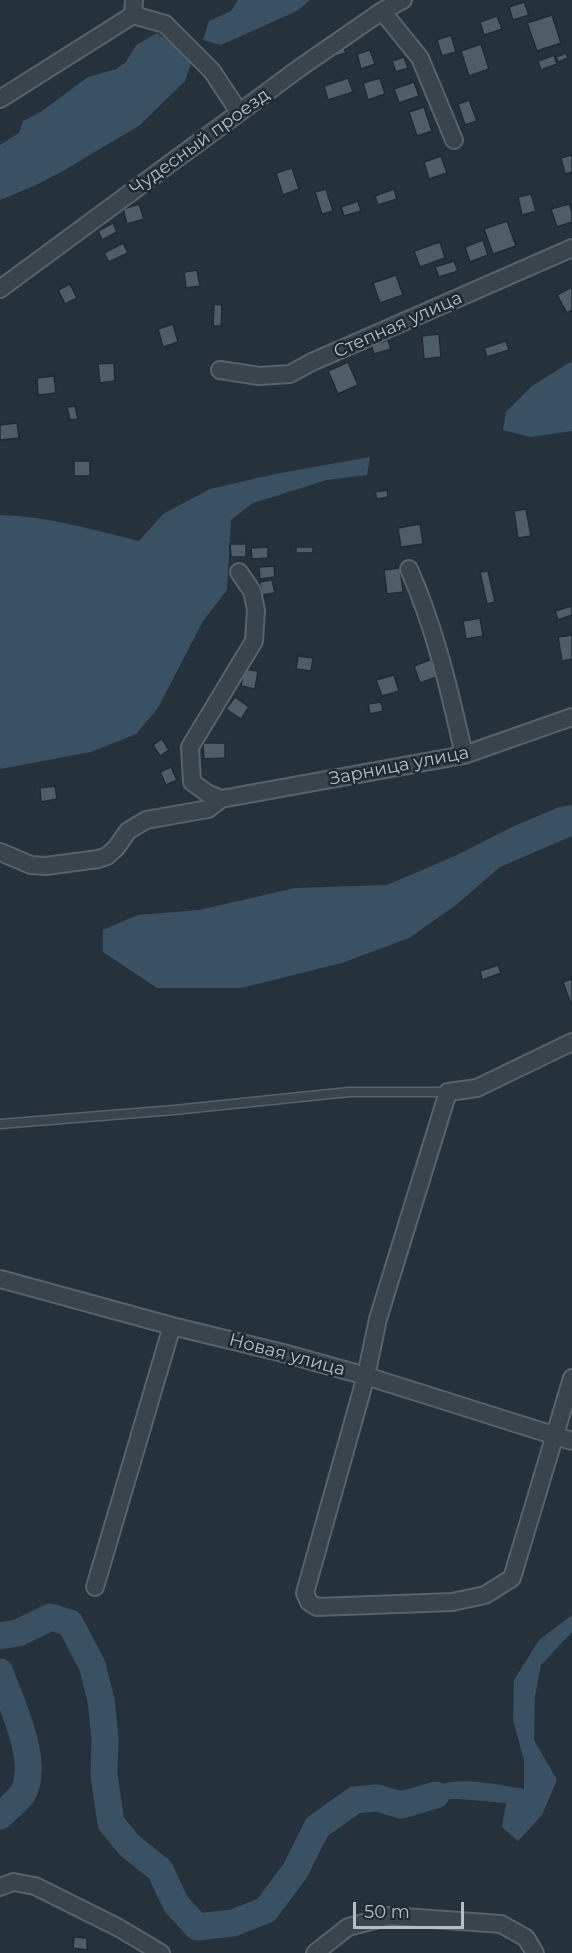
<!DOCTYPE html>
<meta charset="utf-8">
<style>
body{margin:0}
#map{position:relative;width:572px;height:1953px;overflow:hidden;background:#25323c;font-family:Montserrat,sans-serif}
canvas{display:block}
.scale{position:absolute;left:353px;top:1902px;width:111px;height:27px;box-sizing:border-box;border:3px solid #b5bfc8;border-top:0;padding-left:8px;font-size:18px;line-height:21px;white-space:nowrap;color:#b5bfc8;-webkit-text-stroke:4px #1e2932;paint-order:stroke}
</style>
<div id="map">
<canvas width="572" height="1953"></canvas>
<div class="scale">50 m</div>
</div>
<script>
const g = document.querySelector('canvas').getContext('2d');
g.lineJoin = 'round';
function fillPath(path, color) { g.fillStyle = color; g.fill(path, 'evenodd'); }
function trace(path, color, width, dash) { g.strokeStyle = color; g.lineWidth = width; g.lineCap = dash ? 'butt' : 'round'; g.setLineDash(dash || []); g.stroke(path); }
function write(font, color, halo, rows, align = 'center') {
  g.font = font + ' Montserrat,sans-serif'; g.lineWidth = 5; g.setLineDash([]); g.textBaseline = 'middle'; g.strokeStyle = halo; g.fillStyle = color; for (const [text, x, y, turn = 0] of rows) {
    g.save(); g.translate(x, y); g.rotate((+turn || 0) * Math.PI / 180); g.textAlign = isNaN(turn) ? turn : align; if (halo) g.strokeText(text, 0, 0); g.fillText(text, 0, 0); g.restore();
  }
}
fillPath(new Path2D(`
 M238 0H310L297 11 221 45 203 40 209 21 231 11Z
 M157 33 168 41 187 47 194 55 185 81 140 125 63 171 34 186 0 200V145L19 133 23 121 42 111 88 77 116 69 126 62 136 45Z
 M572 361V431L530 437 503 430 506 412 532 386Z
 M370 457 367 475 327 480 253 503 231 520 227 590 203 621 158 708 136 734 91 752 0 769V515C47 516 93 530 139 541L163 514 210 489 275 474Z
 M572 805V836L500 867 456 905 409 938 342 963 241 988H157L103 952V930L138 915 199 910 295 888 387 885 457 855 512 827 559 807Z
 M572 1615V1632L541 1665 535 1696 534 1740 557 1780 542 1815 518 1841 502 1827 506 1803 460 1799H430L401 1805C410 1800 420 1792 430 1788 460 1775 493 1784 524 1789V1760L513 1720 514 1680 539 1640Z`), '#395163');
trace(new Path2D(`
 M0 1636 18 1633 51 1617 70 1623 92 1665 101 1700 105 1738 104 1775 111 1823 129 1845 160 1870 176 1904 197 1927 233 1923 266 1910 295 1871 317 1827 355 1800 377 1798 401 1805 436 1795
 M0 1672C11 1704 40 1761 23 1793 18 1801 7 1809 0 1816`), '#395163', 27);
const building = new Path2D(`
 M524 2 529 15 513 20 509 7Z
 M552 15 561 43 537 51 527 23Z
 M497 16 502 29 484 35 480 22Z
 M451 35 456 52 442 56 437 40Z
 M481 44 489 69 469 76 461 51Z
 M344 48 346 53 336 56 335 51Z
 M370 50 375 64 361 69 357 54Z
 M566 53 568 58 558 62 556 57Z
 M554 55 557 64 541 70 538 61Z
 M404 57 408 68 396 72 392 61Z
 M348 78 353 92 328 100 324 86Z
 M380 78 385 94 368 100 363 83Z
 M414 82 419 96 399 103 394 89Z
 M469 100 477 121 465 125 458 104Z
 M424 107 432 131 417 136 409 112Z
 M572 155V172L565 174 561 158Z
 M441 156 447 173 429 179 424 162Z
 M292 168 299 189 283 195 276 173Z
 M326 189 333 211 322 214 315 192Z
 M394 189 397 199 378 205 375 196Z
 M531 194 536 211 522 215 518 197Z
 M358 201 361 211 344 216 341 207Z
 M139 204 144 219 127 224 123 209Z
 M569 204 572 212V222L557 227 551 209Z
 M507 221 516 246 493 254 484 229Z
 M113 223 117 232 102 240 98 231Z
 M483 240 488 255 470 262 465 247Z
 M440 242 445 258 420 267 414 251Z
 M123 243 128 253 109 262 104 253Z
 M454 261 458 271 439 277 435 267Z
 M197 270 200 286 186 288 184 272Z
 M396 275 403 295 380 303 373 283Z
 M70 284 77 298 65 304 58 290Z
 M572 287V310L567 313 557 295Z
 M214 304 222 305 221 326H213Z
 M173 324 178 342 163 347 158 329Z
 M439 334 441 357 424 359 422 336Z
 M388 340 391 349 374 354 371 345Z
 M506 341 509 350 487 357 484 348Z
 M348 362 358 385 338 394 328 371Z
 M114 363 115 381 100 383 98 364Z
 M54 376 56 393 38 395 37 378Z
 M75 406 78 419 70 420 67 407Z
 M17 423 19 438 0 440V425Z
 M74 461H90V476H74Z
 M387 490 388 497 377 499 375 492Z
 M526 509 531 536 518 538 514 511Z
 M420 524 423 544 401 547 398 528Z
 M230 544H246V557H231Z
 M268 547V558L252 559 251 548Z
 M296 547H313V553H296Z
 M274 566 275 577 260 579 259 567Z
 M400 568 403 592 387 594 384 570Z
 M488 571 495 602 487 604 480 572Z
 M272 580 275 593 262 595 260 582Z
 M572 606V615L558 620 555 611Z
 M480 618 483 636 466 639 463 621Z
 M572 635V659L562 661 558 637Z
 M298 656 313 658 311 671 296 669Z
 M432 659 439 676 420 683 414 666Z
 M244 669 258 671 255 689 241 686Z
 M394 675 399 691 382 696 376 680Z
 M235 697 249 707 241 719 226 709Z
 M381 702 383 711 370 714 368 704Z
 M162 739 169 750 160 756 153 745Z
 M203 743H225V758L204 759Z
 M171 767 177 780 166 785 160 772Z
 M55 786 57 799 41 802 40 788Z
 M498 965 501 973 482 980 480 971Z
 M572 979V1004H571L563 982Z
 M74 1937 87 1938V1950L73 1948Z`);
fillPath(building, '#4e5d67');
trace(building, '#202b34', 1.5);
const service = new Path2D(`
 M0 1124 174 1110 349 1092H448`);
const minor = new Path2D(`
 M382 11 420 58 454 140
 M133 15 134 0
 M0 99 133 15 165 24 212 71 239 112
 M0 289 301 67 382 11 403 0
 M220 370 259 376 290 374 312 362 572 248
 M409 569C435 628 450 692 464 755
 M221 799 207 793 192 782 190 747 254 641 256 610 252 591 239 572
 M0 852 31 865 46 866 98 859 107 856 116 848 128 831 146 820 208 809 221 799 464 755 572 717
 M572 1042 477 1088 448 1092 378 1319 366 1376 305 1593 309 1602 317 1607 452 1602 485 1595 512 1578 572 1378
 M0 1279 172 1326 283 1353 366 1376 572 1441
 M95 1587 172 1326
 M0 1887 13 1882 35 1886 119 1928 161 1953
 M315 1953 348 1927 390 1916 501 1924 526 1938 535 1953`);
trace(service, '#57626b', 11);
trace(minor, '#57626b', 20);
trace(service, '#39444d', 8);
trace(minor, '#39444d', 16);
write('18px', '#b5bfc8', '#1e2932', [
 ["Чудесный проезд",200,142,-36],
 ["Степная улица",398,325,-24],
 ["Зарница улица",399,766,-11],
 ["Новая улица",287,1355,15]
]);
</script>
